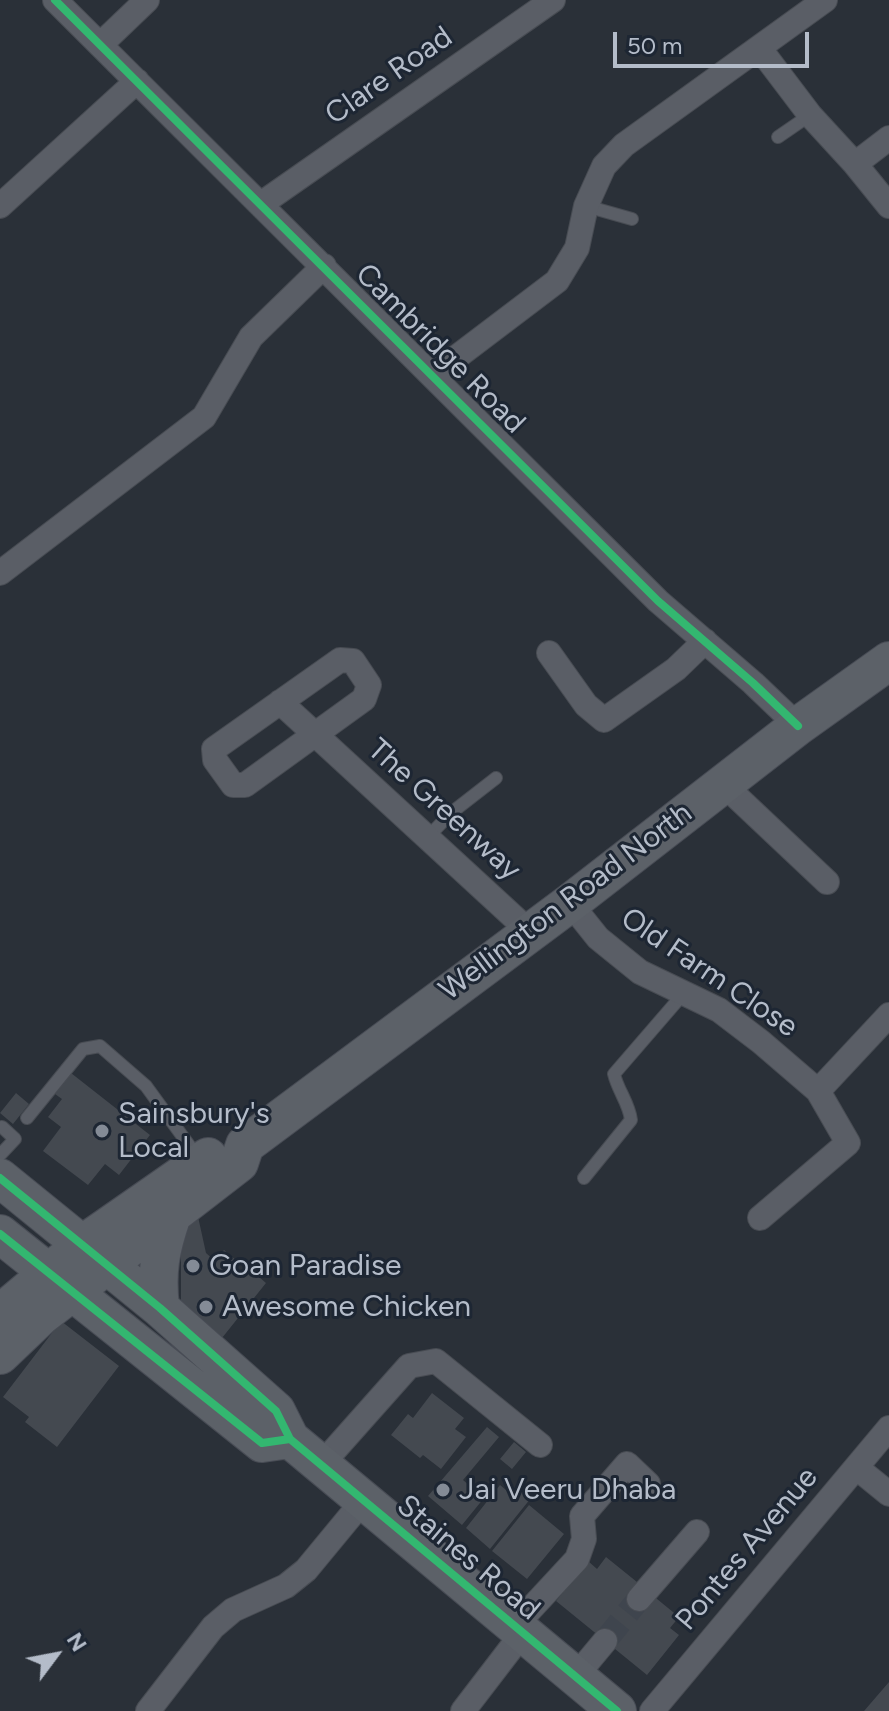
<!DOCTYPE html>
<style>
body{margin:0}
#map{position:relative;width:889px;height:1711px;overflow:hidden;background:#2a3038;font-family:Figtree,sans-serif}
canvas{display:block}
.north{position:absolute;left:16px;top:1615px;width:80px;height:80px;-webkit-text-stroke:6px #1d2633;paint-order:stroke;rotate:58deg;font-size:22px;font-weight:700;line-height:32px;text-align:center;color:#b4bcc9}
.north::after{content:'';display:block;margin:auto;width:28px;height:36px;background:#b4bcc9;clip-path:polygon(50% 0,100% 100%,50% 72%,0 100%)}
.scale{position:absolute;left:613px;top:32px;width:196px;height:36px;box-sizing:border-box;border:4px solid #b4bcc9;border-top:0;padding-left:10px;font-size:24px;line-height:28px;white-space:nowrap;color:#b4bcc9;-webkit-text-stroke:6px #1d2633;paint-order:stroke}
</style>
<div id="map">
<canvas width="889" height="1711"></canvas>
<div class="north">N</div>
<div class="scale">50 m</div>
</div>
<script>
const g = document.querySelector('canvas').getContext('2d');
g.lineJoin = 'round';
function fillPath(path, color) { g.fillStyle = color; g.fill(path, 'evenodd'); }
function trace(path, color, width, dash) { g.strokeStyle = color; g.lineWidth = width; g.lineCap = dash ? 'butt' : 'round'; g.setLineDash(dash || []); g.stroke(path); }
function write(font, color, halo, rows, align = 'center') {
  g.font = font + ' Figtree,sans-serif'; g.lineWidth = 6; g.setLineDash([]); g.textBaseline = 'middle'; g.strokeStyle = halo; g.fillStyle = color; for (const [text, x, y, turn = 0] of rows) {
    g.save(); g.translate(x, y); g.rotate((+turn || 0) * Math.PI / 180); g.textAlign = isNaN(turn) ? turn : align; if (halo) g.strokeText(text, 0, 0); g.fillText(text, 0, 0); g.restore();
  }
}
fillPath(new Path2D(`
 M71 1073 150 1135 119 1175 105 1164 88 1185 43 1151 61 1127 48 1117 62 1099 55 1094Z
 M16 1093 29 1104 13 1124 0 1113Z
 M197 1212 206 1253 215 1261 224 1250 237 1261 232 1267 244 1278 251 1270 266 1283 222 1338 181 1303V1225Z
 M61 1321 119 1366 57 1447 25 1422 29 1417 3 1397Z
 M432 1393 464 1418 455 1429 466 1437 441 1469 423 1455 420 1458 391 1435 408 1414 413 1418Z
 M487 1427 499 1437 463 1480 484 1498 462 1525 428 1496Z
 M514 1442 526 1452 512 1469 500 1459Z
 M523 1482 535 1493 490 1549 466 1528 500 1485 512 1495Z
 M529 1505 564 1534 527 1579 492 1551Z
 M606 1557 637 1582 630 1592 651 1594 679 1617 670 1628 679 1635 647 1675 556 1601 588 1561 597 1569Z
 M889 1682V1711H864Z`), '#444950');
trace(new Path2D(`
 M605 1641 639 1599`), '#3f454e', 24, [24, 12]);
const service = new Path2D(`
 M778 137 810 115
 M586 206 632 219
 M427 838 451 813 496 778
 M27 1118 83 1049 100 1046 146 1086 199 1159
 M0 1155 15 1139 2 1127
 M584 1178 631 1120C629 1103 618 1091 614 1074L684 993`);
const minor = new Path2D(`
 M55 0 658 601 753 683 798 726
 M100 45 147 0
 M760 49 810 115 855 164 889 206
 M855 164 889 138
 M261 204 553 0
 M0 206 137 81
 M433 375 557 281 577 248 586 206 604 166 624 145 825 0
 M0 573 204 417 251 337 324 266
 M549 653 586 705 604 720 676 669 705 641
 M340 660 353 661 369 685 364 699 245 785H233L215 760 214 749Z
 M280 702 530 932
 M722 783 827 882
 M570 903 598 938 640 972 719 1010 761 1042 818 1091 848 1143 760 1218
 M818 1091 889 1015
 M321 1465 409 1366 436 1361 540 1445
 M857 1468 889 1494
 M639 1599 697 1532
 M513 1628 577 1559 584 1539 582 1516 627 1464 648 1484
 M575 1677 605 1641
 M148 1711 213 1627 233 1610 286 1586 306 1570 363 1501
 M463 1711 522 1634
 M652 1711 889 1428`);
const primary = new Path2D(`
 M0 1178 160 1308 276 1411 290 1439 617 1711
 M0 1234 262 1443 290 1439
 M160 1308C156 1271 160 1250 172 1215
 M0 1314 83 1244 208 1157
 M0 1355 41 1316 239 1163 245 1145 570 903 798 726 889 661`);
trace(service, '#484c53', 14);
trace(minor, '#484c53', 26);
trace(primary, '#484c55', 40);
trace(service, '#5a5e66', 12);
trace(minor, '#5a5e66', 24);
trace(primary, '#5c6168', 38);
trace(new Path2D(`
 M55 0 658 601 753 683 798 726
 M0 1178 160 1308 276 1411 290 1439 617 1711
 M0 1234 262 1443 290 1439`), '#33b770', 8);
for (const [x, y, r, color] of [
 [102,1131,8,"#848b96"],
 [193,1266,8,"#848b96"],
 [206,1307,8,"#848b96"],
 [443,1490,8,"#848b96"]
]) { const dot = new Path2D(); dot.arc(x, y, r, 0, 2 * Math.PI); g.fillStyle = color; g.fill(dot); trace(dot, '#1d2633', 3); }
write('30px', '#b4bcc9', '#1d2633', [
 ["Clare Road",389,76,-35],
 ["Cambridge Road",440,349,45],
 ["The Greenway",444,810,42],
 ["Wellington Road North",566,902,-37],
 ["Old Farm Close",709,973,34],
 ["Pontes Avenue",747,1549,-50],
 ["Staines Road",468,1558,40]
]);
write('30px', '#b4bcc9', '#1d2633', [
 ["Sainsbury's",118,1114],
 ["Local",118,1148],
 ["Goan Paradise",209,1266],
 ["Awesome Chicken",222,1307],
 ["Jai Veeru Dhaba",459,1490]
], 'left');
</script>
